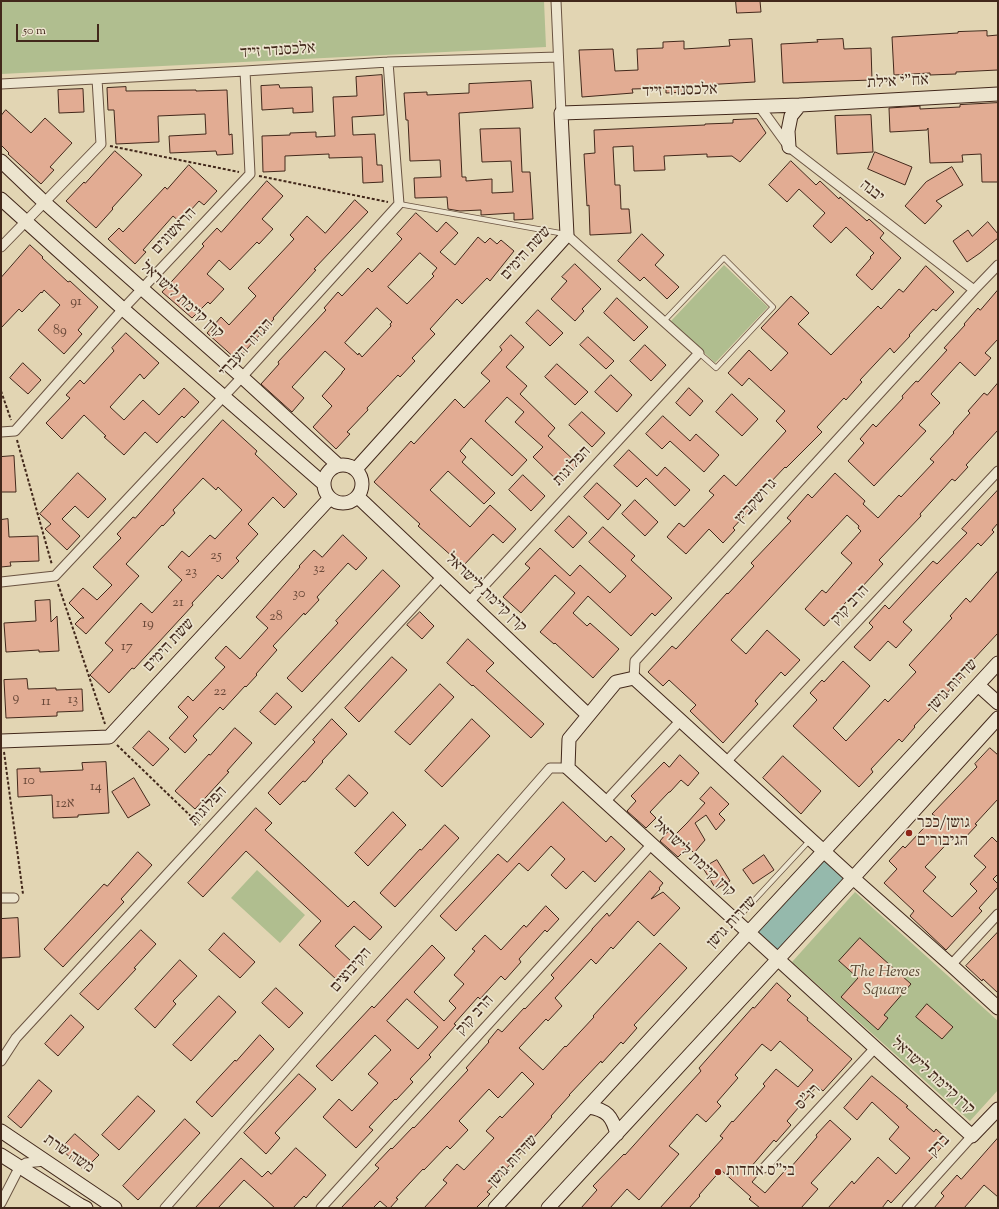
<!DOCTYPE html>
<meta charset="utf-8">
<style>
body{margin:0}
#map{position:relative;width:999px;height:1209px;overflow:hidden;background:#e2d5b3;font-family:"Sorts Mill Goudy",serif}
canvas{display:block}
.frame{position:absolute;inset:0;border:2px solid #42281b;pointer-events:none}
.scale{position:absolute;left:16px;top:24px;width:83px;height:18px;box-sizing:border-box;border:2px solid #42281b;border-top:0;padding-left:5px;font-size:12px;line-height:14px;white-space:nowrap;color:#42281b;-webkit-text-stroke:3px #ece4ce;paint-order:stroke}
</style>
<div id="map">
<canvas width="999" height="1209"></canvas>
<div class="frame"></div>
<div class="scale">50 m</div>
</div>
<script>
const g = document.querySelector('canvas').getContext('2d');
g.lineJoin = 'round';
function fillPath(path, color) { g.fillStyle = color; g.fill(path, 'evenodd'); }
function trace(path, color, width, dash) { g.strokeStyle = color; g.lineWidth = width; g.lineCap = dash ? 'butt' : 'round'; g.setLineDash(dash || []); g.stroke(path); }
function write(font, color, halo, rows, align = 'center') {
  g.font = font + ' "Sorts Mill Goudy","Frank Ruhl Libre",serif'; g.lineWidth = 3.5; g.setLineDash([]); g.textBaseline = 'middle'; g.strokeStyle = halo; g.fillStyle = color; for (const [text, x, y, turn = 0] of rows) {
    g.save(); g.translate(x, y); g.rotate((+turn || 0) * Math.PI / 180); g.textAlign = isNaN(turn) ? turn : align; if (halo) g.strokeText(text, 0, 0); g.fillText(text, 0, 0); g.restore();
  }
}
fillPath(new Path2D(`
 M1 1H544L546 47 1 74Z
 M724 265 768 307 715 363 671 321Z
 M257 870 305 915 280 943 231 898Z
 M855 892 998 1021V1090L970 1121 792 962Z`), '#b0be8f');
const water = new Path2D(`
 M824 855 847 879 778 954 753 932Z`);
fillPath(water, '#95b9ac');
trace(water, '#747f72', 1);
const building = new Path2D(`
 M736 1H760L761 12 737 13Z
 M987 31V36L998 35V70L956 72V74L930 75V73L894 75 892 37 958 33V32Z
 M752 39 755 82 686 86 687 92 666 93V88L632 89 633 93 582 97 579 50 613 49 615 71 638 70 637 49 663 48V42L684 41V49L730 46 729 40Z
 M843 39 844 49 871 48 872 80 783 83 781 44 818 42 817 40Z
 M382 75 384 115 352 117 353 135 375 134 377 165H382L383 182 363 183 362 157 329 158V154L285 156V171L263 172 262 136 290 135V133L316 132V137L335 136 333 97 357 96 356 77Z
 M531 81 533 108 459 113 462 177H466V181L492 179V193L513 192 511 161 482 162 480 129 520 128 522 172H530L533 219 514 220V213L481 215V210L460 211 448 209 447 197 415 198 414 178 441 177 440 160 410 161 408 120H406L404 93 427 92V95L469 93V84Z
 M279 85 280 88 312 87 313 112 293 113V108L262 110 261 86Z
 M126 87V91L196 90V91L227 90 229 135 232 134 233 154 217 155 216 151 170 153 169 136 206 134 205 114 158 116 159 142 116 144 114 110H108L107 88Z
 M83 89 84 112 59 113 58 90Z
 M998 103V182H982L981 154 962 155 963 162 930 163 928 128 927 130 890 132 889 108 920 106V109L960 107V105Z
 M6 110 31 133 45 118 72 143 50 167 54 170 41 184 8 154 9 153 1 145V116Z
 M871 115 873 152 837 154 835 116Z
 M757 119 766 133 740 162 732 156 707 157V154L664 156 665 170 634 171 633 146 613 147 615 185H620L621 209H629L631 233 590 235 589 205 587 206 584 154 595 153 594 130 705 125V124L733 123V120Z
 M115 151 142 175 112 208 113 209 96 228 66 201 84 182 85 183Z
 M875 152 912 167 905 185 868 169Z
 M791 161 816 185 820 181 839 199 840 197 867 221 869 219 884 233 880 238 901 258 872 290 856 275 871 258 870 257 874 253 846 227 831 243 813 226 825 213 799 189 787 202 769 185Z
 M189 165 217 191 204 205 199 201 180 222 173 216 143 250 146 252 135 264 108 239 119 228 123 232 165 187 167 189Z
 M952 167 963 185 936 201 942 206 925 224 905 206 926 182Z
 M267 181 283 196 262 219 273 229 259 244 257 242 230 270 219 260 207 274 224 289 210 304 208 302 192 318 162 292 204 246 202 244 217 228 221 232Z
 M355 200 368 212 314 269 316 270 273 318 274 319 237 360 207 333 221 317 229 325 256 296 248 288 294 239 290 235 307 216 325 233Z
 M416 213 437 232 446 222 458 233 440 252 455 265 478 237 485 243 490 238 497 244 501 240 514 251 490 281 487 278 462 304 457 299 430 329 435 334 412 358 415 361 400 377 398 375 367 408 368 410 347 432 350 434 336 449 313 427 332 406 322 396 342 373V372L345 369 325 351 292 387 304 398 292 412 261 384 279 364 278 362 326 310 324 308 338 292 342 296 368 268 372 272 402 239 397 234ZM420 253 437 268 432 274 434 276 407 304 388 287ZM377 308 392 322 390 324 391 326 362 357 359 353 358 355 345 343Z
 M988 222 998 234V238L980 253 967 262 953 241 968 230 972 236Z
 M642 234 664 255 655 265 679 287 667 299 644 277 640 281 618 261Z
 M30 245 43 257 42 258 68 282 70 281 98 307 78 330 82 334 64 354 38 330 60 305 44 290 42 293 41 292 22 312 19 309 1 328V278Z
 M575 264 601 289 582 309 584 311 575 321 551 299 567 281 562 277Z
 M926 266 954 292 936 311 933 309 909 335 910 336 894 353 890 348 860 380 862 382 846 400 844 398 817 427 822 432 786 468 785 467 752 502 755 504 733 528 735 530 723 543 709 529 686 554 667 537 679 523 684 527 714 495 709 491 724 475 736 486 786 431 776 421 785 411 749 378 742 386 728 373 749 350 771 371 788 353 761 328 791 296 809 313 798 324 831 355 878 306 881 309 899 289 903 292Z
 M998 290V339L985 353 991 358 975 376 960 362 931 394 940 403 919 425 926 431 874 486 848 461 864 443 860 439 873 424 876 427 903 398 902 396 916 381 918 382 947 350 944 348 965 325 964 324 978 308 980 310Z
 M617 298 648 327 634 341 604 313Z
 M538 310 563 333 550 346 526 323Z
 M126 333 159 363 144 379 140 374 110 407 124 420 143 400 159 415 184 388 199 402 184 418 182 416 157 443 145 432 124 455 104 437 106 436 84 415 62 439 46 423 70 398 66 395 80 380 84 384 114 351 112 348Z
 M511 335 524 347 506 367 527 386 520 394 555 428 548 436 578 464 560 483 533 457 543 447 515 422 524 412 507 397 485 421 527 460 512 476 471 438 460 451 466 457 462 462 495 493 484 504 448 471 430 490 470 527 490 505 516 529 503 543 493 534 463 566 418 526 420 524 374 482 411 441 414 444 455 399 464 408 490 381 481 373 502 350 500 347Z
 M588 337 614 361 606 369 580 345Z
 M645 345 666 365 651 381 630 361Z
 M23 363 41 380 28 394 10 378Z
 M557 364 588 392 575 405 545 377Z
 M611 375 632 395 617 412 595 392Z
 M998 383V430L966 465 968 467 955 481 952 479 920 514 921 516 879 560 883 564 861 588 862 589 850 602 848 600 824 626 805 609 822 590 826 593 852 563 841 553 861 531 858 528 859 526 847 515 731 640 746 654 767 630 800 660 785 676 781 672 755 701 758 704 723 743 690 711 696 705 669 680 663 686 648 672 672 646 676 649 727 593 728 594 754 566 751 563 791 521 787 518 808 494 812 498 835 473 865 501 863 504 878 518 899 495 901 497 934 462 930 459 954 433 953 432 970 413 968 411 984 393 987 395Z
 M689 388 703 401 690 416 676 403Z
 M732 394 758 419 742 436 716 412Z
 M582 412 605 433 592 447 569 425Z
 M663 416 690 441 696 434 719 455 704 472 670 441 662 449 646 434Z
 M223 420 257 451 255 454 297 494 284 508 273 497 248 524 258 534 236 558 239 561 222 579 218 575 192 603 193 605 170 630 134 669 132 668 109 693 90 675 113 650 105 643 141 603 152 613 182 580 168 567 182 551 189 557 210 535 215 539 242 510 218 487 216 490 203 478 173 510 175 513 163 526 162 525 126 564 139 576 86 634 75 624 81 618H84L69 603 83 588 97 600 112 585 93 567 121 538 117 534 133 517 135 518Z
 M629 450 657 476 665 467 690 490 675 506 646 478 637 487 614 466Z
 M14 456 16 492H1V457Z
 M78 473 106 499 88 518 75 506 62 519 80 536 67 550 45 529 51 524 40 514Z
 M523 475 545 496 531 511 509 490Z
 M597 483 621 505 608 520 584 497Z
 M998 490V523L992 530 994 532 981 546 978 543 903 622 912 630 896 648 888 641 870 661 854 647 873 627 869 623 885 605 889 609 933 561 937 564 967 533 962 529Z
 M635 500 658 522 645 536 622 514Z
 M569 516 587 533 573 548 555 531Z
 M8 519 9 537 38 536 39 561 10 562 11 566 1 567V520Z
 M603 527 635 556 631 560 672 598 655 616 652 613 631 636 588 596 573 613 587 626 590 623 619 649 593 678 555 643 554 644 540 632 575 593 555 575 521 613 503 597 530 568 525 564 540 548 570 576 580 565 610 593 626 576 589 542Z
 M343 535 367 558 356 570 348 563 317 597 319 600 305 615 304 613 273 646 277 650 256 674 257 675 246 687 245 686 223 710 220 707 193 736 197 740 185 753 169 738 188 717 178 707 188 696 193 701 225 667 215 658 226 646 240 659 268 628 256 617 300 567 299 566 314 550 322 557Z
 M383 570 400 586 302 692 287 678 338 623 336 621Z
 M998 571V633L959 675 962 677 943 697 942 696 914 726 915 727 902 742 899 739 871 769 873 772 859 787 793 726 817 700 810 693 822 680 824 682 843 661 870 686 833 728 846 741 885 699 888 702 916 672 909 665 952 618 950 616 966 598 970 602Z
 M50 600 51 622 57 616 59 651 39 652V650L6 652 4 623 36 621 35 601Z
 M420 612 434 626 422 639 407 625Z
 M468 639 494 663 486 671 544 724 531 738 473 685 472 686 447 663Z
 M392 657 407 670 359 722 345 708Z
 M27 679 28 689 56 688V690L82 689 83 711 57 712V716L6 718 4 680Z
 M440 684 454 697 410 745 395 732Z
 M277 693 292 707 275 725 260 712Z
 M332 719 347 734 322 761 323 762 305 782 303 781 280 805 268 793 315 742 313 740Z
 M472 719 490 736 442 787 425 771Z
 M235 728 252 743 227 771 229 772 195 809 175 791 209 754 210 755Z
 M149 731 169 749 153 766 133 748Z
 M990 748 998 755V799L975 824 977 825 962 841 955 835 925 867 936 877 923 891 952 917 977 891 970 884 986 867 974 856 992 837 998 843V874L993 879 998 884V887L979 908 982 911 946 950 910 916 914 911 884 883 897 869 889 861 903 846 905 848 935 816 932 814 977 767 975 764Z
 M680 755 699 773 688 786 681 780 670 792H669L650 812 656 818 646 828 627 811 636 801 631 796 664 762 669 767Z
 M783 756 821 791 801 814 763 778Z
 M106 762 109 813 78 815V817L53 818 52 795 18 797 17 769 40 768V772L83 770 82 763Z
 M349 775 368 793 355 807 336 789Z
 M134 778 150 805 128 818 112 792Z
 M711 787 729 804 719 814 725 820 716 830 706 815 695 823 705 840 694 853 688 847 678 857 660 841 670 829 676 834 687 823 705 803 700 799Z
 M563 802 606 842 611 836 625 849 595 882 583 871 566 889 551 875 565 859 551 846 528 871 519 863 456 931 440 916 498 854 507 862Z
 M256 808 272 823 265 830 348 907 354 901 382 927 370 940 354 926 335 946 353 963 337 980 299 945 321 921 246 851 203 897 188 883Z
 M393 812 406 825 368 866 355 853Z
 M445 825 459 838 395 907 380 893 420 849 421 850Z
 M138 852 152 865 121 899 124 902 63 967 44 949 104 884 107 886Z
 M764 855 774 870 753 884 743 870Z
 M717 860 730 881 716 889 703 868Z
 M650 871 663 883 659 888 660 889 651 899 663 892 680 908 654 936 638 921 613 949 611 947 596 964 591 959 555 998 562 1006 548 1021 546 1019 519 1048 543 1070 565 1046 566 1047 594 1017 593 1016 660 943 687 968 634 1025 637 1028 623 1044 621 1042 602 1063 601 1061 569 1095H570L551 1116 552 1117 507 1168 508 1169 487 1192 490 1194 476 1208H424L447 1183 443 1180 457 1164 464 1170 494 1138 486 1131 500 1116 502 1118 534 1084 522 1072 498 1098 489 1089 459 1121 468 1130 450 1149 447 1146 424 1170 423 1169 396 1198 398 1199 390 1208H388L380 1201 373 1208H341L379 1168 375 1165 391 1148 392 1149 413 1127 414 1128 468 1070 466 1068 489 1042 488 1041 498 1029 502 1032 524 1008 525 1009 554 978 551 975 592 930V929L607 913 609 916Z
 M546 906 559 919 547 932 545 930 519 959 521 962 505 980 501 976 480 999 478 997 454 1024 456 1025 429 1055 431 1057 410 1079 413 1082 396 1100 395 1099 369 1127 373 1130 356 1148 323 1117 339 1099 352 1111 378 1083 368 1074 391 1050 375 1035 332 1081 316 1066 372 1006 374 1008 432 945 445 958 414 992 444 1021 456 1008 449 1001 464 984 454 975 475 951 472 949 485 935 501 950 524 925 526 927ZM407 999 438 1027 418 1049 387 1021Z
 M18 918 20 957 1 958V919Z
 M141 930 156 944 134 968 136 969 98 1010 80 994Z
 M998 932V993L983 979 982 981 966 966Z
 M224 933 255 962 240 978 209 950Z
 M860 938 911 984 884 1015 888 1018 878 1030 841 997 858 978 839 961Z
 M180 960 197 976 173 1001 176 1004 155 1028 135 1009Z
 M777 983 791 996 787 1000 808 1018 807 1020 852 1059 823 1091 817 1086 787 1121 791 1125 776 1142 774 1140 750 1168 758 1175 752 1182 765 1193 789 1166 791 1167 817 1137 816 1135 830 1120 851 1139 811 1183 818 1189 801 1208H760L749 1199 751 1197 721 1170 699 1195 700 1196 689 1208H660L723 1138 720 1136 732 1121 733 1122 765 1086 763 1084 776 1069 798 1087 813 1070 780 1041 771 1051 762 1044 735 1075 738 1078 717 1102 721 1106 706 1122 697 1114 669 1146 679 1154 639 1200 627 1189 610 1208H581L597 1190 593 1186 624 1154 625 1155 670 1105 701 1071 699 1068 753 1007 754 1008Z
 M276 988 303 1013 289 1028 262 1003Z
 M219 996 236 1012 191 1061 173 1045Z
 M927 1004 953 1027 942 1039 916 1017Z
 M71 1015 84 1027 58 1056 45 1044Z
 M260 1035 274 1049 212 1117 196 1102 235 1060 236 1061Z
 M299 1074 316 1089 275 1133 280 1138 266 1154 244 1133Z
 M872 1076 908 1106 906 1107 934 1132 936 1129 948 1140 891 1203 888 1200 882 1208H828L852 1181 854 1184 878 1157 896 1174 910 1158 889 1139 899 1127 872 1102 857 1120 844 1108Z
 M39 1080 52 1091 21 1128 8 1117Z
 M138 1096 155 1111 119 1150 102 1135Z
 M185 1119 200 1133 138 1200 123 1186Z
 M75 1134 99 1155 84 1170 61 1149Z
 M998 1138V1197L984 1185 964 1208H934L944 1196 941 1193 957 1175 961 1179Z
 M296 1148 326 1175 306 1198 304 1196 293 1208H275L244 1180 218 1208H195L241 1158 262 1177 268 1171 271 1174Z`);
fillPath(building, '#e2ac93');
trace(building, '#42281b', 1);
const lane = new Path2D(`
 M399 204 565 234
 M664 321 724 258 773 307 716 368 699 353
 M736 920 810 840`);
const street = new Path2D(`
 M556 1 561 113
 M1 84 245 71 388 62 558 57
 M760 107 789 147 974 290
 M1 247 101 144 97 79
 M1 432 15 431 123 309 250 174 245 71
 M1 582 55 576 242 377 399 204 388 62
 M469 602 699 353 567 235
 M634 678 635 661 974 290 998 265
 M726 762 998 471
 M605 802 681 720
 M1 898H14
 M951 965 998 914
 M1 1061 16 1038 442 576
 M764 1168 875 1048
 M1 1203 19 1168 26 1163 44 1161
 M165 1208 550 768H568
 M321 1208 652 844
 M907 1208 972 1136`);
const secondary = new Path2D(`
 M789 147 788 131 791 116 800 105
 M1 161 44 202 242 377 338 465
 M1 199 123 309 324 484
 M324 484a19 19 0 1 1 38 0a19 19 0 1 1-38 0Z
 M356 469 567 235 561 113 800 105 998 94
 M358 497 588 715
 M978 685 998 703
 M1 741 109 737 330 498
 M998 1008 951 965 853 878 634 678 616 682 569 739 568 768 972 1136 998 1109
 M589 1107C607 1110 612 1116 617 1134
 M1 1131 115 1208
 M1 1155 80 1205 86 1208
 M495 1208 748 933 998 663
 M548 1208 853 878 998 718`);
trace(lane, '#6a5341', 6);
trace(street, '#6a5341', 11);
trace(secondary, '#42281b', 15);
trace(new Path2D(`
 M110 146 239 172
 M259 176 388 202
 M1 391 11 420
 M17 440 52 565
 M58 584 105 724
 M117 745 200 825
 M4 752 23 894`), '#42281b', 2, [3, 2]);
trace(lane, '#ece4ce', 4.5);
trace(street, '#ece4ce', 9);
trace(secondary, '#ece4ce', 13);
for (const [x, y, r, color] of [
 [909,833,4,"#8f2418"],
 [718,1172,4,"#8f2418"]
]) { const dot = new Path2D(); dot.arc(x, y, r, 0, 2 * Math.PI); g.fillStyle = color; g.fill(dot); trace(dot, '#ece4ce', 1.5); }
write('14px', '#6a4939', null, [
 ["91",76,303],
 ["89",60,332],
 ["25",216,557],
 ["32",319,570],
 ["23",191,573],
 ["30",299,595],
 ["21",178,604],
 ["28",276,618],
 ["19",148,625],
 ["17",127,648],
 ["22",220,693],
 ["9",16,699],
 ["13",73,701],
 ["11",46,703],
 ["10",29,782],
 ["14",96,788],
 ["12א",65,805]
]);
write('16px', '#42281b', '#ece4ce', [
 ["אלכסנדר זייד",278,52,-4],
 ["אח\"י אילת",898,83,-3],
 ["אלכסנדר זייד",680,92,-2],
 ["יבנה",871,192,38],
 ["הראשונים",175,232,-47],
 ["ששת הימים",527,254,-48],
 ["קרן קיימת לישראל",181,301,42],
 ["הגדוד העברי",247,349,-48],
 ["הפלוגות",573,467,-47],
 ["גרושקביץ",757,502,-48],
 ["קרן קיימת לישראל",485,594,44],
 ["הרב קוק",851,606,-47],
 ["ששת הימים",170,646,-47],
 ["שדרות גושן",954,686,-47],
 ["הפלוגות",209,807,-47],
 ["קרן קיימת לישראל",693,859,43],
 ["שדרות גושן",733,923,-47],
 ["הקיבוצים",352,971,-49],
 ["הרב קוק",476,1016,-48],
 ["קרן קיימת לישראל",932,1077,42],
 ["רנ\"ס",809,1098,-47],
 ["ברק",940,1147,-48],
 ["משה שרת",68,1155,34],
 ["שדרות גושן",514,1162,-47]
]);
write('16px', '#42281b', '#ece4ce', [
 ["גושן/ככר",917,824],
 ["הגיבורים",917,842],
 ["בי\"ס אחדות",726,1172]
], 'left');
write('italic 16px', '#584632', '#ece4ce', [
 ["The Heroes",885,973],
 ["Square",885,991]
]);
</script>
